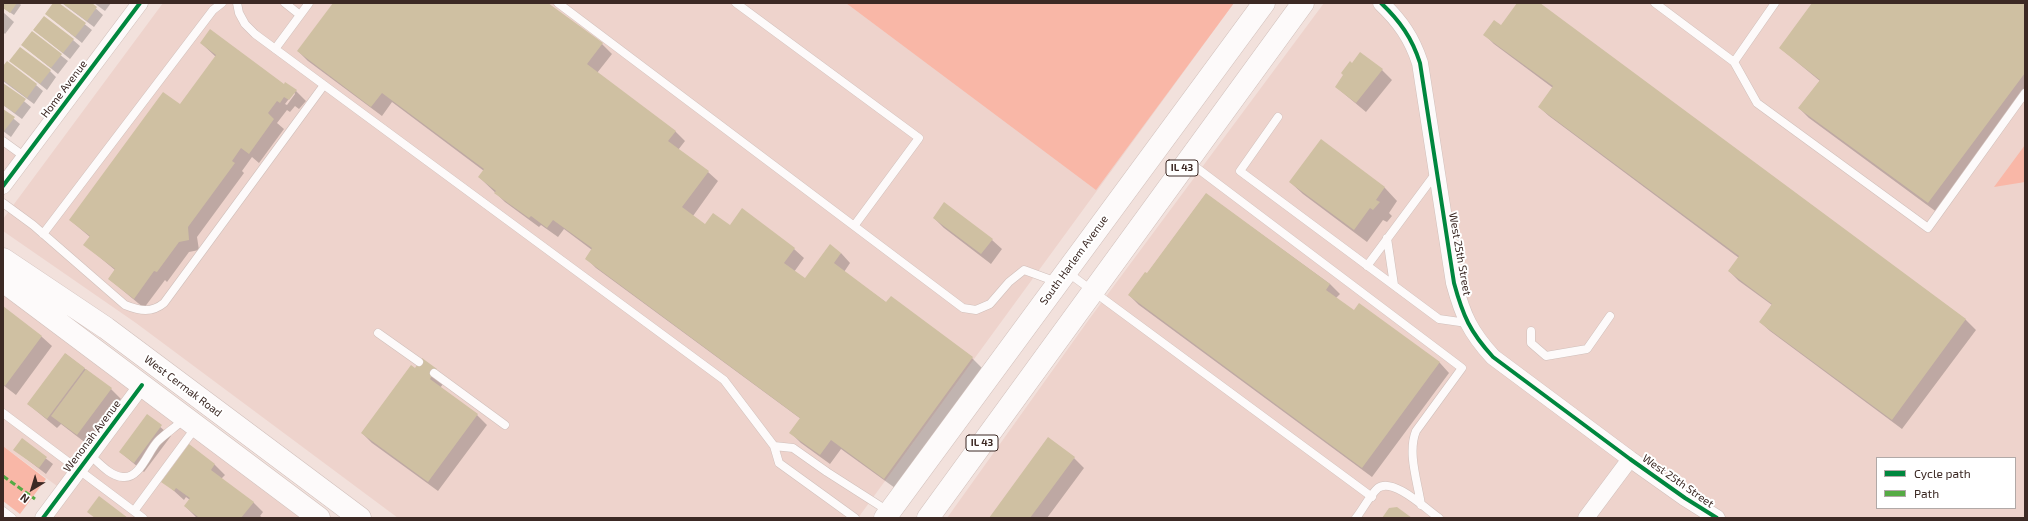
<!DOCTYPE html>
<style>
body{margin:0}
#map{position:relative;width:2028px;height:521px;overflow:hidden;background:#f2e1dc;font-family:"Exo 2",sans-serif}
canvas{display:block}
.frame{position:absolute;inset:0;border:4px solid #3c2924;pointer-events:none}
.legend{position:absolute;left:1876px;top:457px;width:140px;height:52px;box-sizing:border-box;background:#fff;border:1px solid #b1a9a7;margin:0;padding:5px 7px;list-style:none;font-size:12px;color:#3c2924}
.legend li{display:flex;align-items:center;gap:8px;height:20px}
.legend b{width:20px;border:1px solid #b1a9a7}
.north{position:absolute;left:12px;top:469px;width:40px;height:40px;-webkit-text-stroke:3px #fff;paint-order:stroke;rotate:218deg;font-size:11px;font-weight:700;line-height:16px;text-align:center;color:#3c2924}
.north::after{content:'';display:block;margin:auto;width:14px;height:18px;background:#3c2924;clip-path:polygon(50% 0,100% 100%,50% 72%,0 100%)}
</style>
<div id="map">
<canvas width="2028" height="521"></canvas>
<div class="frame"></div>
<ul class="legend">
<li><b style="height:5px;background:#00873e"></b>Cycle path</li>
<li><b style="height:5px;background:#55ab44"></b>Path</li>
</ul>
<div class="north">N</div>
</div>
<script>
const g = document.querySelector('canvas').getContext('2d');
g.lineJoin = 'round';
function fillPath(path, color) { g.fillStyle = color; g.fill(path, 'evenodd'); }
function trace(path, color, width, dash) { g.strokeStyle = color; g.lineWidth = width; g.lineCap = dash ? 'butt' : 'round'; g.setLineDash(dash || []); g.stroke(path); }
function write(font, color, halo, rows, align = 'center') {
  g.font = font + ' "Exo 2",sans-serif'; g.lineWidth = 4; g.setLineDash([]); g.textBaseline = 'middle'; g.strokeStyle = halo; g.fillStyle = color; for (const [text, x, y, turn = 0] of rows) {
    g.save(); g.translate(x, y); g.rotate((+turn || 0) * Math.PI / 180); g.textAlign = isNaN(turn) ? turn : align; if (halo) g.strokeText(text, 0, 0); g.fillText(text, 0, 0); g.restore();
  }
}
fillPath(new Path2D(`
 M163 3H1234L858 518H398L136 323 3 231V219Z
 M1324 3H2025V518H947L1090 318ZM1877 458H2015V508H1877Z
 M3 138 24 154 3 182Z
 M3 285 138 386 61 489 3 446Z
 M143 390 313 518H46Z`), '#eed3cc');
fillPath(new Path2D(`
 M846 3H1234L1096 190Z
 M2025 145V182L1994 187Z
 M3 446 46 479 20 514 3 501Z`), '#f9b7a7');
fillPath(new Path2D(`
 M3 3H19L21 5 14 15 3 8Z
 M54 3H58L92 30 82 43 46 14Z
 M62 3H90L103 15 94 27Z
 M94 3H111L105 11Z
 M335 3H547L602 44 612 54 597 73 675 131 685 141 678 150 708 172 718 181 693 216 705 225 730 226 794 249 804 258 794 272 805 280 841 253 850 263 844 272 887 303 891 298 972 358 982 368 895 488 841 449 830 464 801 443 791 433 801 419 596 268 586 258 592 250 564 229 558 237 541 225 539 227 505 202 479 177 484 171 392 102 382 116 308 61 298 51Z
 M1519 3H1538L1966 320 1976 330 1902 429 1770 331 1760 322 1772 305 1739 281 1729 271 1739 258 1549 116 1539 107 1553 88 1494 44 1485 35 1501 26Z
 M1814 3H2025V96L1938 213 1809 118 1799 108 1820 81 1780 48Z
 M3 12 14 22 5 34 3 32Z
 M34 30 73 40 80 46 70 59Z
 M32 33 68 61 58 74 22 45Z
 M201 43 296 91 306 101 299 109 295 106 290 112 287 110 277 123 284 129 259 163 252 157 242 171 244 173 197 237 199 250 189 252 167 282 165 280 144 308 109 279 115 270 85 245 90 237 70 220 181 106 216 57ZM294 92 295 94 287 105 285 104Z
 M11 61 50 71 56 77 47 90Z
 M1353 64 1382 70 1392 80 1366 112 1336 87Z
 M3 68 36 85 43 91 34 104 3 81Z
 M3 84 31 107 22 119 3 105Z
 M3 110 20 124 11 137 3 131Z
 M1321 141 1385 188 1397 201 1389 213 1392 216 1387 222 1383 220 1367 242 1303 194 1290 182Z
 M1206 194 1330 284 1340 294 1336 298 1354 312 1360 305 1440 363 1449 373 1372 477 1139 305 1129 295 1147 274Z
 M934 218 992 240 1002 249 991 264 944 228Z
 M3 308 42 337 52 346 16 395 3 385Z
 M66 354 111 389 121 399 87 444 61 424 57 428 28 404Z
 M411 367 446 380 440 388 477 415 487 425 438 491 372 443 362 433Z
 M147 416 171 436 144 472 120 452Z
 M22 440 53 464 46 474 15 450Z
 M189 446 215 465 225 475 221 479 253 502 263 512 260 516 263 518H197L185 506 190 500 186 497 184 500 163 481Z
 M1074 458 1084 468 1047 518H990Z`), '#0003');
fillPath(new Path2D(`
 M3 3H17L10 13 3 8Z
 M53 3H59L86 23 75 37 45 14Z
 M62 3H92L97 7 87 21Z
 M333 3H548L603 43 587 64 676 131 668 141 709 171 682 207 705 224 713 213 730 225 742 208 795 248 784 263 805 278 830 244 841 253 834 263 886 302 891 296 973 357 884 479 831 440 820 455 789 433 800 418 585 259 592 248 553 220 547 228 531 216 529 218 494 193 496 191 478 177 484 169 382 93 371 107 297 51Z
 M1517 3H1540L1966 319 1892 420 1759 322 1772 304 1728 271 1739 256 1538 107 1553 86 1483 35 1494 20 1501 25Z
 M1812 3H2025V73L1928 203 1798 108 1820 80 1779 48Z
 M44 16 74 39 63 53 33 30Z
 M210 29 284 84 285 82 297 90 289 100 284 97 280 103 277 101 268 113 274 119 249 154 241 148 232 161 235 163 188 227 189 240 179 242 157 272 154 271 134 299 108 279 115 269 83 245 90 236 69 220 163 92 180 104 216 55 200 43Z
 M32 31 62 54 51 68 21 45Z
 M20 47 51 70 40 84 9 61Z
 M1360 52 1383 69 1356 103 1335 87 1343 75 1341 73 1350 61 1352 63Z
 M7 61 37 84 27 98 3 80V66Z
 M3 83 26 99 15 113 3 105Z
 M3 109 15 117 4 131 3 130Z
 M1321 139 1385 187 1376 200 1380 202 1373 210 1370 208 1354 230 1289 182Z
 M1206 193 1330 284 1326 290 1354 310 1359 303 1440 362 1362 468 1128 295 1145 272 1147 273Z
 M944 202 993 239 981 254 933 218Z
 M3 306 42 336 5 386 3 384Z
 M65 353 85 368 47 419 27 404Z
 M422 358 437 369 430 379 478 414 428 482 361 433 411 365 415 368Z
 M86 369 112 388 77 435 51 416Z
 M147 414 162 425 134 463 119 452Z
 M1048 437 1075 457 1030 518H989Z
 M22 438 47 457 39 468 13 450Z
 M189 444 215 464 211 470 254 502 241 518H197L198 517 184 506 190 498 176 488 174 491 161 482Z
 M99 496 128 518H95L87 512Z
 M1397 507 1412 518H1382L1389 508Z`), '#cfc0a2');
const lane = new Path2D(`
 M237 3 239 13 245 24 255 34 324 85
 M285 3 300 15
 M558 3 963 308 976 310 990 304 1009 282 1024 270 1057 282
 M736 3 919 138 854 226
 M1655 3 1734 62 1775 3
 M275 49 309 3
 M1734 62 1757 103 1928 228 2025 93
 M1278 117 1240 171 1439 319 1467 323
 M3 141 25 157
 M1189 162 1462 368 1416 431C1407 453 1418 483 1421 505
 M3 203 33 225 125 305C140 311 152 313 164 303L324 85 724 380 774 446 779 463 855 518
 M43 234 213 10 222 3
 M1387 238 1394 285
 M1367 266 1436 173
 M1067 272 1372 497
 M1531 331V343L1546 356 1587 349 1610 316
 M378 333 419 362
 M434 373 505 425
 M3 413 143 518
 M774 446 793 448 827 472 888 511
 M90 455C98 462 111 477 123 477 140 479 148 451 158 441 166 433 176 427 184 419
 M3 511 12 518
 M134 511 196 427
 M1356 518C1363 509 1370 495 1378 488 1393 477 1426 509 1439 518`);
const street = new Path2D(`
 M1381 3C1400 21 1412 38 1420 63L1454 283C1463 316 1470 332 1493 357L1630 459 1685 498 1717 518
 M3 186 140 3
 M43 518 142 385
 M1586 518 1630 459`);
const secondary = new Path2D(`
 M3 259 106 328 360 518
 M3 281 319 518`);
const primary = new Path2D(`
 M885 518 1264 3
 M928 518 1303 3`);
trace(lane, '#d0bfba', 9);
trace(street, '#d0bfba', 17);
trace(secondary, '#d0bfba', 23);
trace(primary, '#d0bfba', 23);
trace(lane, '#fdfafa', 8);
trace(street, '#fdfafa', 16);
trace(secondary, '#fdfafa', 22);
trace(primary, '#fdfafa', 22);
trace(new Path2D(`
 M3 476 35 499`), '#55ab44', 3, [6, 3]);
trace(new Path2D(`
 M1381 3C1400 21 1412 38 1420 63L1454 283C1463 316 1470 332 1493 357L1630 459 1685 498 1717 518
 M3 186 140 3
 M43 518 142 385`), '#00873e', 4);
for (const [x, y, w] of [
 [1182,168,32],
 [982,443,32]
]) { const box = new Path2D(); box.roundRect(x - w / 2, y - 8, w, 16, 3); g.fillStyle = '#fff'; g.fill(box); trace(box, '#3c2924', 1); }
write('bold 10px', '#3c2924', null, [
 ["IL 43",1182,168],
 ["IL 43",982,443]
]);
write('11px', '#3c2924', '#fff', [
 ["Home Avenue",64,89,-53],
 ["West 25th Street",1460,254,80],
 ["South Harlem Avenue",1074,260,-54],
 ["West Cermak Road",183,386,37],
 ["Wenonah Avenue",92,436,-53],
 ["West 25th Street",1678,481,35]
]);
</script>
